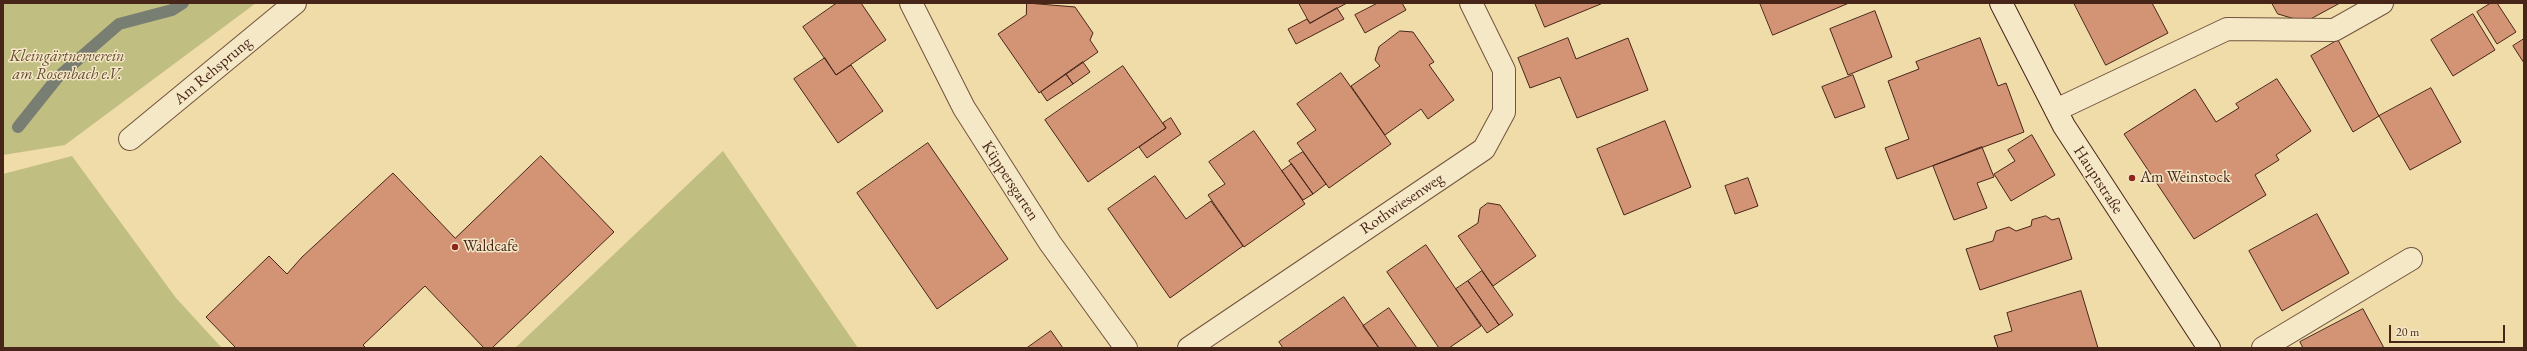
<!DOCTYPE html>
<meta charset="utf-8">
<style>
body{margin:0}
#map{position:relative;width:2527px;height:351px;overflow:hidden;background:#efdca9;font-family:"EB Garamond",serif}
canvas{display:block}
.frame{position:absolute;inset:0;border:4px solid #482519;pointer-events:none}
.scale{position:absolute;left:2389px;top:325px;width:116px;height:18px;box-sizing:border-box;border:2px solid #482519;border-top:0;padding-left:5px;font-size:12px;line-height:14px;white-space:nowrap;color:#482519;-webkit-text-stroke:3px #f5e8c7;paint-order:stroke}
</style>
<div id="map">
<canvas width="2527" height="351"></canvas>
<div class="frame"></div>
<div class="scale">20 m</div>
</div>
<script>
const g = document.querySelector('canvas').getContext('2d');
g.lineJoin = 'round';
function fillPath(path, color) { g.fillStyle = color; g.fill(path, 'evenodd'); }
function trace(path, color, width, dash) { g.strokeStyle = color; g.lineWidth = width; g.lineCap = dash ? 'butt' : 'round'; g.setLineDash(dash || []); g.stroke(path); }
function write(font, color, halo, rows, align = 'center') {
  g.font = font + ' "EB Garamond",serif'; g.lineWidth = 3; g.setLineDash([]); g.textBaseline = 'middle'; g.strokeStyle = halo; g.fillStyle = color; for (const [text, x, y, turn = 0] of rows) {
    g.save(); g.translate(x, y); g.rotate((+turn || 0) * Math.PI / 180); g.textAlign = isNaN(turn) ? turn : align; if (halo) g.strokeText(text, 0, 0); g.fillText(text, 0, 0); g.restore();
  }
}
fillPath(new Path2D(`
 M3 3H256L65 145 3 155Z
 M723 151 858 348H515Z
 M72 156 176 298 222 348H3V174Z`), '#c1be82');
trace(new Path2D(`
 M18 127 58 77 119 24 172 10 183 3`), '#797e72', 12);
const building = new Path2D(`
 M837 3H861L886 40 836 75 803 27Z
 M1027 3 1075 7 1093 33 1090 40 1098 52 1039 93 998 34 1026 15Z
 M1299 3H1347L1310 23Z
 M1378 3H1402L1406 10 1365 33 1355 15Z
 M1535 3H1603L1545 27Z
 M1760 3H1849L1773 35Z
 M2074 3H2152L2168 33 2106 65Z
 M2272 3H2340L2305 22 2278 14Z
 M2491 3H2497L2516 32 2497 44 2477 12Z
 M1337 8 1344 19 1296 44 1288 29 1307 19 1310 23Z
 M1875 11 1892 57 1848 75 1830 29Z
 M2473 14 2495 50 2453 76 2431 40Z
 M1400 31 1413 32 1434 62 1429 65 1454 100 1428 119 1421 109 1385 135 1351 86 1380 66 1375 60 1379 47Z
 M1568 38 1576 59 1628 38 1648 90 1577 118 1560 77 1530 88 1518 58Z
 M1980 38 1998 86 2006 83 2024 132 1897 179 1885 148 1909 139 1888 81 1919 69 1916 62Z
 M2524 39V63L2513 46Z
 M2338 40 2379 116 2353 132 2311 56Z
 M825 58 836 75 851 65 883 111 838 143 794 79Z
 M1083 62 1090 72 1073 84 1066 74Z
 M1123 66 1166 128 1088 182 1045 120Z
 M1341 73 1391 144 1329 188 1297 143 1316 130 1297 104Z
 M1066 74 1073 84 1047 101 1041 92Z
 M1853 75 1865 107 1835 118 1822 87Z
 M2277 79 2311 131 2276 155 2279 160 2255 175 2266 195 2194 239 2124 134 2195 89 2216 122 2239 108 2236 104Z
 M2431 88 2461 142 2410 170 2379 116Z
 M1171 118 1181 134 1147 158 1139 147 1166 128 1163 123Z
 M1665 121 1691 187 1624 215 1597 149Z
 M1254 131 1305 204 1244 247 1208 195 1225 184 1209 162Z
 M2032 135 2055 175 2011 201 1994 174 2015 161 2008 150Z
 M928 143 1008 259 937 309 857 193Z
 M1982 147 1994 177 1977 183 1987 208 1954 220 1933 166Z
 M1303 152 1326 184 1313 194 1289 161Z
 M541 156 614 232 492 348H484L425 286 363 345 366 348H236L206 317 269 256 287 274 302 257 393 173 455 238Z
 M1292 164 1313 194 1303 200 1282 171Z
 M1155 176 1186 219 1211 201 1243 246 1170 298 1108 209Z
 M1748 178 1758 206 1735 214 1725 186Z
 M1488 203 1500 205 1536 256 1493 286 1458 236 1478 223 1480 209Z
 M2317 214 2349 273 2282 311 2249 251Z
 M2046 216 2052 220 2059 218 2072 259 1980 290 1966 249 1993 241 1996 231 2009 227 2016 231 2031 226 2032 220Z
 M1426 245 1481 326 1449 348H1439L1387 272Z
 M1482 271 1513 315 1499 325 1468 281Z
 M1468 281 1499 325 1487 333 1456 289Z
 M2081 291 2098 348H1998L1994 336 2012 331 2007 313Z
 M1344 297 1379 348H1283L1279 342Z
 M1389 308 1417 348H1379L1363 326Z
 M2363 309 2384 348H2303L2300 342Z
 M1051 331 1063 348H1027Z`);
fillPath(building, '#d39476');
trace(building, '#482519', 1);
const lane = new Path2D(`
 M2263 348 2411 259`);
const street = new Path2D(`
 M911 3 964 108 1050 243 1126 348
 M2056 110 2227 29 2334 30 2382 3
 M130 139 295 3
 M1189 348 1484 149 1504 112V70L1471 3`);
const secondary = new Path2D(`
 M2001 3 2064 126 2209 348`);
trace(lane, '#72533d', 24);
trace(street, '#72533d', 24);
trace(secondary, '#482519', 24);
trace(lane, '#f5e8c7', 22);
trace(street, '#f5e8c7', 22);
trace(secondary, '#f5e8c7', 22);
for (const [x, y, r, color] of [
 [2132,178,4,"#8f2418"],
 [455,247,4,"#8f2418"]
]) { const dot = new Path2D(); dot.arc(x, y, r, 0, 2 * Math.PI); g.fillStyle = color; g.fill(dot); trace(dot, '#f5e8c7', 1.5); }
write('italic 16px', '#664b33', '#f5e8c7', [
 ["Kleingärtnerverein",67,57],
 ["am Rosenbach e.V.",67,75]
]);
write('16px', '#482519', '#f5e8c7', [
 ["Am Rehsprung",213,71,-40],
 ["Hauptstraße",2098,180,57],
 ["Küppersgarten",1010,181,57],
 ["Rothwiesenweg",1402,204,-34]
]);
write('16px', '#482519', '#f5e8c7', [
 ["Am Weinstock",2140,178],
 ["Waldcafe",463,247]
], 'left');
</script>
